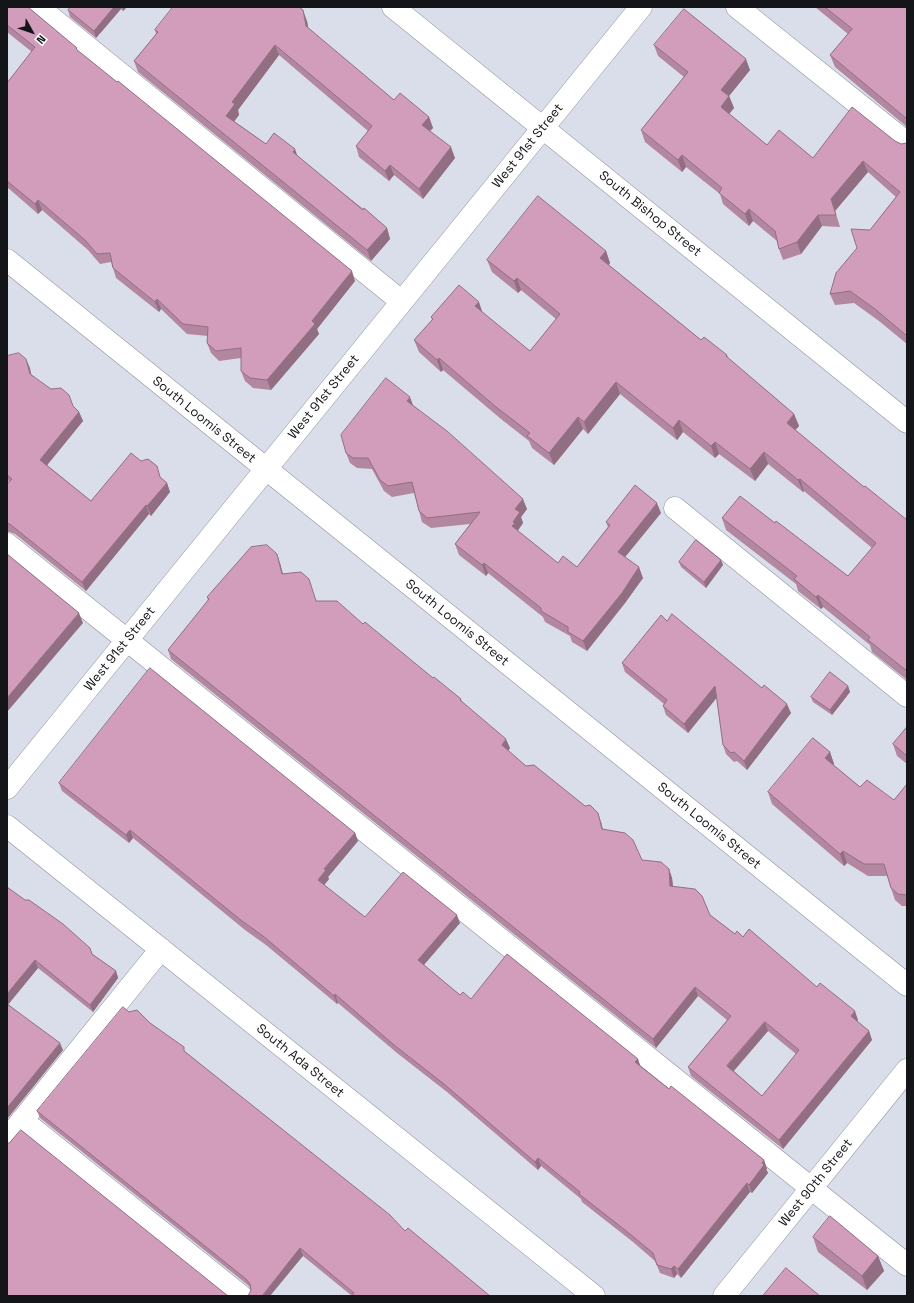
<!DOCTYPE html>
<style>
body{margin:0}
#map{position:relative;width:914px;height:1303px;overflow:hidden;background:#dadeea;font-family:"Space Grotesk",sans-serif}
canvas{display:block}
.frame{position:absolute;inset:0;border:8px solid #141519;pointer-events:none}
.north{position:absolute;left:12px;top:12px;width:40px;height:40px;-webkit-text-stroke:3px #fff;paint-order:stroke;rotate:130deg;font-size:11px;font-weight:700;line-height:16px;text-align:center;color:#141519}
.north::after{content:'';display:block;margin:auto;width:14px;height:18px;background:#141519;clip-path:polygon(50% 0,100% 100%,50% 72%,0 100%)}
</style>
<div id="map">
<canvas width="914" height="1303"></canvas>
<div class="frame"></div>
<div class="north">N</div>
</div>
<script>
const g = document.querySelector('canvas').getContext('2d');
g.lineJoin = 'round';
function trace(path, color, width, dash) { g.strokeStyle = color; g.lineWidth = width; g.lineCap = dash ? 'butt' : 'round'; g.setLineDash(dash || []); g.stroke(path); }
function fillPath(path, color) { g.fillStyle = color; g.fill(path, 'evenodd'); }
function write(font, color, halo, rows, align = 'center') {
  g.font = font + ' "Space Grotesk",sans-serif'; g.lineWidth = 3; g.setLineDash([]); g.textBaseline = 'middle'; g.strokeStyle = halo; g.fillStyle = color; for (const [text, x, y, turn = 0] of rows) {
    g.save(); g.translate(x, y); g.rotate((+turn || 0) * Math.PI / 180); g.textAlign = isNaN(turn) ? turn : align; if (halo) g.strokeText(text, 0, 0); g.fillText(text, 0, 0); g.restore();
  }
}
const minor = new Path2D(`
 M38 7 401 301
 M393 7 907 422
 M737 7 907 143
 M7 260 907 985
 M675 508 907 696
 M7 544 907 1265
 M7 788 641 7
 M7 826 594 1296
 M22 1120 241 1296
 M7 1139 161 949
 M724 1296 907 1070`);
trace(minor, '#9296a1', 23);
trace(minor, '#fff', 22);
fillPath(new Path2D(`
 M7 7 78 51 355 281 317 329 319 334 271 390 253 388 245 381 241 371V358L219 361 211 353 207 343 208 336 187 334 161 309 159 312 116 278 113 268 111 262 100 264 88 250 42 210 38 214 7 187V83L32 52 7 32Z
 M71 7H127L123 11 121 9 96 38 70 17 68 10Z
 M815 7H907V127L835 67 830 55 848 34Z
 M307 21 308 29 394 100 429 117 433 128 430 131 455 158 423 199 394 175 389 181 359 157 356 146 368 131 279 55 238 110 239 115 234 121 266 144 298 157 387 228 390 239 371 261 138 72 134 61 156 34 155 30Z
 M654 45 750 70 729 96 734 108 729 114 767 145 813 158 895 141 901 144 907 143V344L879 321 854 303 835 305 830 294 857 248 870 230 896 197 868 172 835 211 840 227 822 226 801 254 783 260 779 249 777 241 753 221 749 226 723 204 720 194 686 167 682 172 645 142 641 130 684 77 658 56Z
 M606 251 610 263 609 265 701 340 727 355 729 359 794 414 799 426 795 430 864 487 907 520V680L872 652 870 645 823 607 821 609 798 591 796 584 726 530 722 518 775 523 848 576 872 548 804 491 803 492 768 464 755 481 719 454 715 458 683 432 677 440 620 394 588 434 583 429 554 465 532 448 529 441 501 419 443 370 441 372 419 352 414 340 432 320 431 317 482 312 530 351 556 319 521 290 518 293 492 272 487 260Z
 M7 356 26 359 31 375 79 412 83 421 47 465 91 501 161 478 167 483 170 492 151 516 149 514 86 591 15 534 9 532H7V484L9 482 7 478Z
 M414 406 527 509 521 517 523 523 518 531 558 563 577 567 608 527 606 522 661 513 625 557 643 578 625 603 587 651 572 642 570 636 545 622 543 617 488 573 486 576 459 555 455 544 470 524 431 528 422 522 419 511 414 493 392 497 384 491 372 469 357 468 350 463 346 453Z
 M721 560 723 565 706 588 681 567 679 562Z
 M280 563 283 574 316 601 363 624 433 678 461 699 462 702 510 748 508 751 526 766 601 822 603 830 642 860 669 869 672 878 673 886 735 934 743 937 817 987 858 1020 857 1021 869 1031 872 1040 783 1149 691 1076 688 1067 727 1020 698 996 656 1048 171 659 168 650 208 601 207 597ZM768 1031 796 1054 762 1096 734 1071Z
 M667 621 791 713 747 770 737 761 734 762 726 754 723 745 717 697 688 733 666 715 663 706 664 704 625 672 622 663Z
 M848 686 850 692 832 715 813 702 811 697Z
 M907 727V764L897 756 893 744Z
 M830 752 834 764 833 765 860 787 894 800 907 784V906H902L895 900 887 876H868L847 863 844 866 772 804 768 792Z
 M59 783 355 833 358 841 328 877 329 879 324 885 365 917 460 923 424 965 460 995 638 1059 640 1066 669 1089 764 1160 767 1169H766L768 1173 752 1193 750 1192 681 1278 677 1274 674 1278 660 1273 655 1261 633 1242 582 1202 581 1199 541 1166 538 1170 447 1092 397 1053 338 1003 337 1004 266 945 245 930 133 838 129 843 62 791Z
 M7 887 92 954 116 971 118 978 93 1012 38 968 9 1003 8 1004 63 1050 7 1119Z
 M129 1012 150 1023 405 1231 352 1296 303 1256 251 1290 249 1286 40 1118 37 1111Z
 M813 1237 878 1256 884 1271 867 1290 818 1252Z`), '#b487a1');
fillPath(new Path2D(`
 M114 7H120L121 9 96 38 94 31Z
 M122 7H127L123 11Z
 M303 10 307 21 310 37 306 26Z
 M275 45 279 55 238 110 239 115 230 127 226 116 232 102Z
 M746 59 750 70 725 101 721 90Z
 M729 96 734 108 725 119 721 107Z
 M429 117 433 128 426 135 422 125Z
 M451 147 455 158 423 199 419 189Z
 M295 149 299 160 293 152Z
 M682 155 686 167 682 172 678 160Z
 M863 161 868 172 835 211 840 227 831 199Z
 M390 165 394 175 389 181 385 171Z
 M38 200 42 210 38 214 35 204Z
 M749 209 753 221 749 226 745 214Z
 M818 215 822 226 801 254 797 242Z
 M387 228 390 239 371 261 367 250Z
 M606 251 610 263 604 270 600 258Z
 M352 271 355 281 317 329 319 334 271 390 267 380 312 321Z
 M517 278 521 290 518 293 514 281Z
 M157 299 161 309 159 312 155 302Z
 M479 302 483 314 475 306Z
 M439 358 443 370 441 372 437 360Z
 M26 359 30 368 33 383 30 374Z
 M616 382 620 394 588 434 584 422Z
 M410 397 414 408 407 401Z
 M79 412 83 421 44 469 40 460Z
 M794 414 799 426 791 435 787 423Z
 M578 417 583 429 554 465 549 453Z
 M679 420 683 432 677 440 673 428Z
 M715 442 719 454 715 458 711 446Z
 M764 452 768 464 755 481 750 469Z
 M800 479 804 491 803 492 798 480Z
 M167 483 170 492 151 516 147 506Z
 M523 499 527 509 521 517 523 523 517 531 512 526 513 522 515 509Z
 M657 503 661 513 621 562 618 552Z
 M146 505 149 514 86 591 82 582Z
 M277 554 280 563 285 583 282 574Z
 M721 560 723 565 706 588 704 582Z
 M484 563 488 573 486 576 482 565Z
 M639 567 643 578 625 603 587 651 583 641Z
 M818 595 823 607 821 609 816 597Z
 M79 613 83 623 7 712V698Z
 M715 686 719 695 688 733 684 724Z
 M848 686 850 692 832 715 830 710Z
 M787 704 791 713 747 770 744 761Z
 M506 739 510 748 505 754 502 745Z
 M830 752 834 764 829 770 825 758Z
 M598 813 601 822 605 838 602 829Z
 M130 830 133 838 129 843 126 835Z
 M355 833 358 841 328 877 329 879 321 889 318 880 324 869Z
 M843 851 847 863 844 866 840 854Z
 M669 869 672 878 674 895 670 886Z
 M457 915 460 923 421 968 418 960Z
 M35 960 38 968 7 1006V994Z
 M116 971 118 978 93 1012 90 1005Z
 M695 987 698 996 656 1048 653 1039Z
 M335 994 338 1003 337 1004 334 996Z
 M855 1011 858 1020 854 1025 851 1016Z
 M765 1022 768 1031 730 1075 727 1066Z
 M869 1031 872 1040 783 1149 779 1140Z
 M60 1043 63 1050 7 1119V1108Z
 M638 1059 641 1068 635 1062Z
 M538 1158 541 1166 538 1170 535 1162Z
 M764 1160 767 1169H766L768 1173 752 1193 749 1185Z
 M747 1183 750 1192 681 1278 678 1269Z
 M300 1248 303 1256 270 1296H262Z
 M878 1256 884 1271 867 1290 862 1276Z
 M674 1266 677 1274 674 1278 671 1269Z`), '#926e83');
const building = new Path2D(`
 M7 7H28L77 48 76 49 117 82 118 81 352 271 312 321 315 324 267 380 250 378 241 371V348L216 351 207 343 208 327 183 324 157 299 155 302 113 268 110 253 97 254 85 240 38 200 35 204 7 181V83L35 47 7 25Z
 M71 7H114L94 31 68 10Z
 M173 7H299L303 10 306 26 394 100 400 93 429 117 422 125 451 147 419 189 390 165 385 171 356 146 372 126 275 45 232 102 235 104 226 116 266 144 274 133 295 149 293 152 363 210 364 208 387 228 367 250 134 61 158 32 155 30Z
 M825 7H907V119L830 55 852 29Z
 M684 9 746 59 721 90 729 96 721 107 767 145 779 130 813 158 852 107 895 141 901 144 907 143V336L875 309 850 291 830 294 836 273 857 248 851 229 870 230 900 192 863 161 831 199 836 215H818L797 242 779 249 775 231 749 209 745 214 719 193 722 188 682 155 678 160 641 130 688 72 654 45Z
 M538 196 606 251 600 258 701 340 704 337 727 355 726 356 794 414 787 423 864 487 865 486 907 520V671L868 640 870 637 818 595 816 597 794 579 797 576 722 518 740 496 775 523 776 521 848 576 876 543 800 479 798 480 764 452 750 469 715 442 711 446 679 420 673 428 616 382 584 422 578 417 549 453 527 436 530 433 496 407 439 358 437 360 414 340 433 319 431 317 459 285 479 302 475 306 530 351 560 314 517 278 514 281 487 260Z
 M19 353 26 359 30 374 51 389 61 388 69 395 73 406 79 412 40 460 91 501 131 453 141 461 148 459 157 466 160 477 167 483 147 506 146 505 82 582 11 525 7 523V484L12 479 7 475V356Z
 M386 378 410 397 407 401 447 431 523 499 515 509 520 512 513 522 515 523 512 526 558 563 563 556 577 567 610 525 606 522 635 485 657 503 618 552 639 567 622 593 583 641 568 632V627L541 611V608L484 563 482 565 455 544 480 512 427 518 419 511 412 482 388 486 380 480 368 458H353L346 453 341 435Z
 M696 540 721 560 704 582 679 562Z
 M267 545 277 554 282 574 301 572 309 579 316 601H337L363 624 365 622 433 678 434 677 461 699 460 700 506 739 502 745 526 766 534 765 585 806 590 805 598 813 602 829 625 833 633 840 642 860 661 862 669 869 670 886 695 889 702 896 710 915 735 934 737 931 743 937 749 929 817 987 820 983 855 1011 851 1016 869 1031 779 1140 688 1067 731 1016 695 987 653 1039 168 650 209 599 207 597 251 547ZM765 1022 799 1050 762 1096 727 1066Z
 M7 554 79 613 7 698Z
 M672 614 762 688 764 685 787 704 744 761 734 752 731 753 723 745 715 686 684 724 663 706 667 700 622 663 661 615 667 621Z
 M150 668 355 833 324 869 326 870 318 880 365 917 403 872 457 915 418 960 460 995 463 992 471 999 507 954 638 1059 635 1062 669 1089 671 1086 764 1160 762 1163 764 1165 749 1185 747 1183 678 1269 674 1266 671 1269 657 1265 653 1253 630 1234 579 1194 580 1192 538 1158 535 1162 444 1084 394 1045 335 994 334 996 263 936 242 921 130 830 126 835 59 783Z
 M830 672 848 686 830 710 811 697Z
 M907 727V756L893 744Z
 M813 738 830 752 825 758 860 787 867 780 894 800 907 784V895L898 894 891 888 884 864H864L843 851 840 854 768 792Z
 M7 887 25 900H29L63 924 90 948 92 954 116 971 90 1005 35 960 7 994Z
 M7 1004 60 1043 7 1108Z
 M123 1007 129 1012 137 1010 150 1023 184 1047V1051L390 1215 405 1231 408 1228 490 1296H352L354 1293 300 1248 262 1296H248L251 1290 250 1284 246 1279 37 1111Z
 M21 1130 228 1296H7V1143H9Z
 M830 1216 878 1256 862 1276 813 1237Z
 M786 1268 820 1296H763Z`);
fillPath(building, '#d19dbb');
trace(building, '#926e83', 1);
write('13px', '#141519', '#fff', [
 ["West 91st Street",528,146,-51],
 ["South Bishop Street",650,214,39],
 ["West 91st Street",324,397,-51],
 ["South Loomis Street",204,420,39],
 ["South Loomis Street",457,623,39],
 ["West 91st Street",120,649,-51],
 ["South Loomis Street",709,826,39],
 ["South Ada Street",300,1061,39],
 ["West 90th Street",816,1183,-51]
]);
</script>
